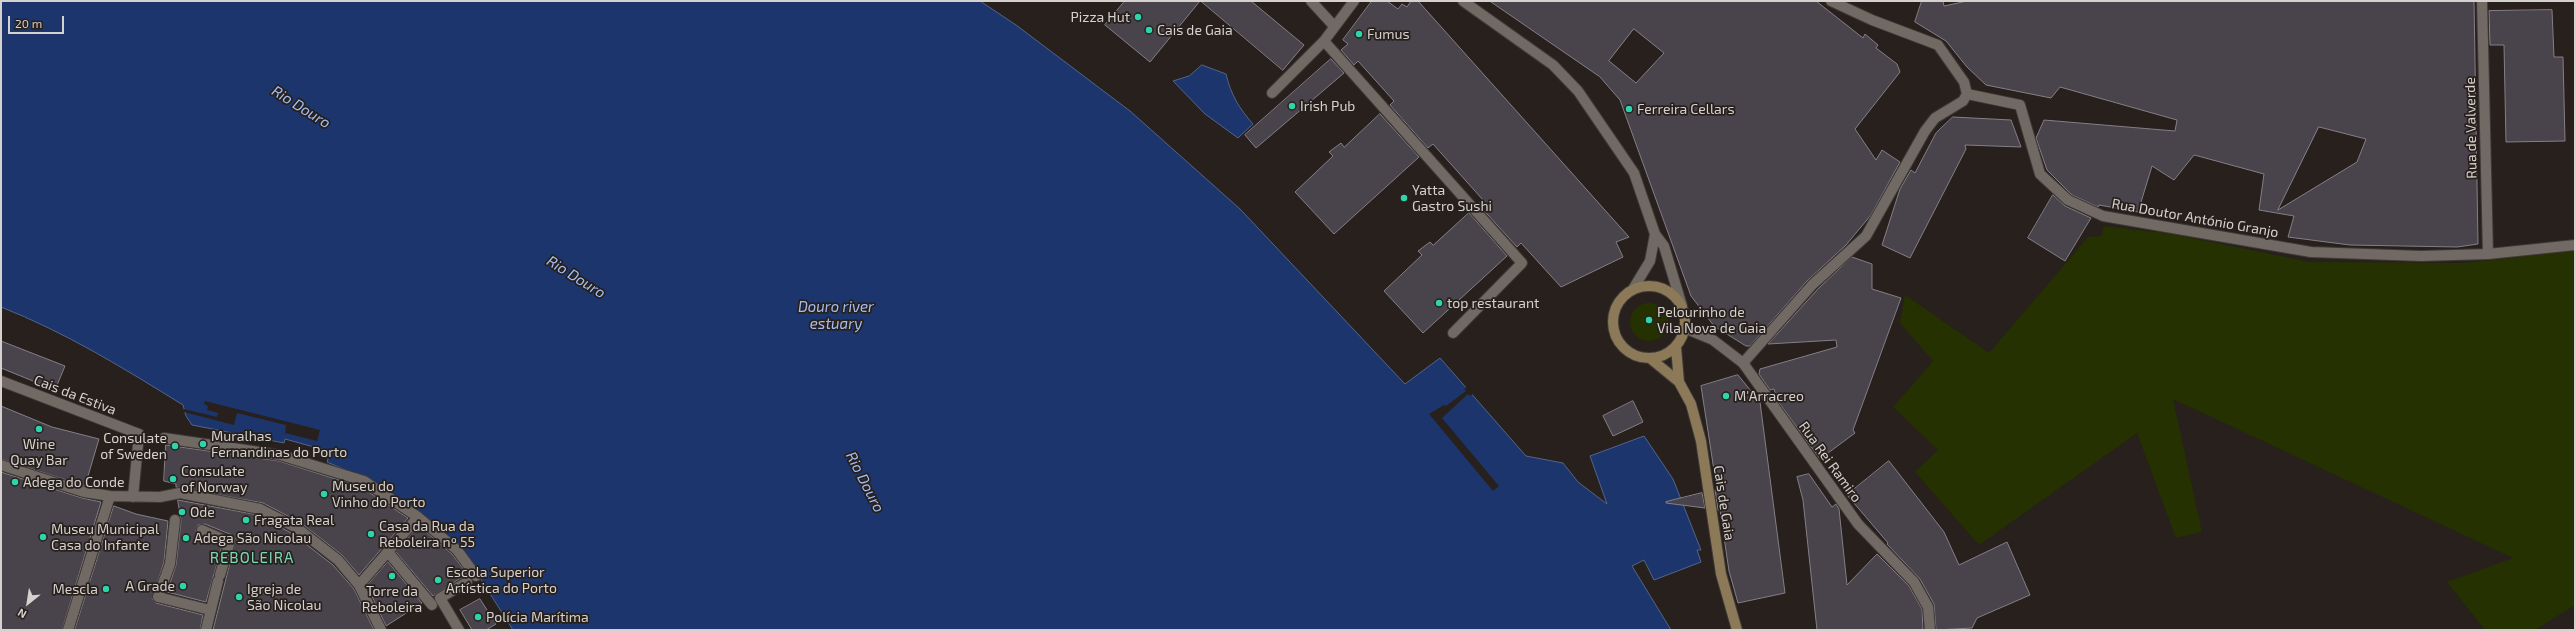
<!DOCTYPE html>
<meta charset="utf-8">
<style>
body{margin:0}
#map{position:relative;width:2576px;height:631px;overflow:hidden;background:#27201c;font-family:"Exo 2",sans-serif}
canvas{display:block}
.frame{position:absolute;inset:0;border:2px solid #d5d1ce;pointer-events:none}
.north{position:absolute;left:8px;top:583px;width:40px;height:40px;-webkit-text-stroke:3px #27201c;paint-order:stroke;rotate:210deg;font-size:11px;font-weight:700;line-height:16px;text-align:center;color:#d5d1ce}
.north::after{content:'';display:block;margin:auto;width:14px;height:18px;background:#d5d1ce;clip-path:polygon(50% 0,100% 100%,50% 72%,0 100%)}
.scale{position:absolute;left:8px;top:16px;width:56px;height:18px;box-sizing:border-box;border:2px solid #d5d1ce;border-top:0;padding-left:5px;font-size:12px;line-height:14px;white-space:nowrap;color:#d5d1ce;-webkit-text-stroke:3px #27201c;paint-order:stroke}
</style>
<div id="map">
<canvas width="2576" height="631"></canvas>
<div class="frame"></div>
<div class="north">N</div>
<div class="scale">20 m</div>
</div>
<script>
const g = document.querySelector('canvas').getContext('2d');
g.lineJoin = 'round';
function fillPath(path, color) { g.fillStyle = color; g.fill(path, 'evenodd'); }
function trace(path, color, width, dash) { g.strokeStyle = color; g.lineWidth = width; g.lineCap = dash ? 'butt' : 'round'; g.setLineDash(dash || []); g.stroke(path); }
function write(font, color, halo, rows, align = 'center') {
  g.font = font + ' "Exo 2",sans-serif'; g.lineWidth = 3.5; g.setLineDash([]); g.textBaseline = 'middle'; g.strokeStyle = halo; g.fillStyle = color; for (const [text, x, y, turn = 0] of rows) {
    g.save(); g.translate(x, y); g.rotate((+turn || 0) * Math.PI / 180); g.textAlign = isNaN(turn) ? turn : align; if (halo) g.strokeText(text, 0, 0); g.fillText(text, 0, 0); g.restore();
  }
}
fillPath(new Path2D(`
 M2104 226 2172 234 2310 262 2464 263 2575 251V605L2535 630H2485L2447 582 2513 558 2173 399 2202 532 2176 538 2137 433 1979 545 1915 472 1938 450 1893 407 1933 361 1900 323 1905 295 1989 353 2088 237 2101 236Z
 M1630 322a19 19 0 1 1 38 0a19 19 0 1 1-38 0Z`), '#253100');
const water = new Path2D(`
 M1 1H980L1016 25 1130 111 1240 209 1405 384 1440 358 1526 456 1563 463 1578 482 1607 504 1590 456 1644 436 1673 479 1701 550H1697L1701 562 1654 580 1644 560 1632 566 1671 630H513L461 548 367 479 327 462 329 456 324 454 325 450 285 439 284 443 192 425 186 416 183 405C125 369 65 332 1 307Z
 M1202 65 1226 74C1231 95 1239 108 1253 124L1238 138 1205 114 1173 81 1189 76Z`);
fillPath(water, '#1c366d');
trace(water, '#54648a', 1);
fillPath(new Path2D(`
 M1468 386 1474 393 1470 396 1468 394 1442 418 1499 486 1493 491 1429 414 1444 405 1446 406 1466 391 1464 389Z
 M205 401 320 430 317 441 285 433 286 425 237 413 234 425 184 412V409L217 417 218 413 207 410 208 406 204 404Z`), '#27201c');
const building = new Path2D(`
 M1125 1H1200L1150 62 1105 25Z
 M1201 1H1251L1304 45 1283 70Z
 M1372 1H1387L1398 9 1402 4 1407 7 1411 1H1418L1629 237 1616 242 1623 257 1561 287 1521 243 1517 247 1478 204 1483 200 1433 144 1428 148 1390 105 1394 101 1358 61 1354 65 1341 50 1348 44 1343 40Z
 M1490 1H1816L1863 38 1865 34 1878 45 1876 48 1897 64 1900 72 1855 129 1876 160 1882 150 1900 162 1871 215 1846 245 1807 281 1750 346H1746L1714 326 1691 296 1620 100 1600 77ZM1634 29 1664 53 1636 83 1609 61Z
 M1922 1H1943L1944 6 1967 1H2474L2478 244 2457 247 2350 245 2288 237 2294 216 2259 210 2264 174 2198 156 2194 155 2174 180 2152 166 2138 212 2099 205 2098 207 2072 195 2047 170 2036 138 2044 120 2175 131 2177 120 2060 87 2051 98 1986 85 1967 67 1946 41 1915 22ZM2319 127 2366 139 2357 162 2278 210Z
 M2552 10 2554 57H2563L2565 141 2506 142 2504 45H2490L2489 11Z
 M1331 59 1344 73 1256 148 1245 135Z
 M1380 114 1419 157 1334 234 1295 192 1333 156 1329 152 1341 143 1344 147Z
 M1953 117 2011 120 2021 147 1965 145 1966 149 1910 258 1882 245 1900 189 1911 170 1915 173 1936 133Z
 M2053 195 2065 206 2091 218 2065 261 2028 238Z
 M1469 213 1507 256 1423 333 1384 291 1422 255 1418 251 1430 242 1433 245Z
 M1852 257 1872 264V289L1901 298 1853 430 1855 433 1820 459 1777 400 1774 389 1770 390 1759 374 1760 369 1837 347 1836 340 1768 344 1817 290Z
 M1 341 65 366 55 390 1 368Z
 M1738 375 1760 402 1785 593 1738 603 1729 571 1720 510H1718L1715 490H1717L1701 386Z
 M1633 401 1643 422 1613 436 1603 416Z
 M1 406 52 427 99 439 85 486 1 459Z
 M166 445 279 461 361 487 408 518 359 575 342 555 301 523 263 503 176 487V484L164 481Z
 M1889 461 1944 532 1959 565 2007 542 2030 595 1977 618 1972 628 1936 630 1934 604 1920 579 1887 544 1888 543 1847 495Z
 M1 472 82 498 101 502 62 630H1Z
 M1809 474 1832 507 1836 504 1839 509 1847 585 1877 554 1909 586 1922 609 1923 630H1817L1803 500 1797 477Z
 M1702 493 1705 508 1666 503V502Z
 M178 500 258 515 293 534 333 565 354 589 374 630H213L236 539 232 535 205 524 198 525 196 530 197 534 222 546 206 602 167 592 176 565 181 521Z
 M114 506 136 514 168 521 164 562 152 599 156 603 203 615 200 630H75Z
 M419 526 452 554 467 574 433 596 396 552Z
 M388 562 422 603 386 626 367 586Z
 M480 599 496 624 486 630H472L460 610Z`);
fillPath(building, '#49444b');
trace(building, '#847f87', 1);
const pedestrian = new Path2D(`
 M1311 1 1334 26
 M1354 1 1324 41 1522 263 1453 333
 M1272 93 1324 41
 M1 381 139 434 133 497
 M164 438 280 455 364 481 418 517 457 550 476 576
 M1 465 84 492 110 496 160 497 180 493 260 509 297 528 338 560 359 585 381 630
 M175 520 170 564 158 597 210 610
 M202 530 225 540
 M388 552 432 605
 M220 575 230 541
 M359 585 418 517
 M68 630 110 496
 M206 630 218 581
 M459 630 440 598 467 582`);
const minor = new Path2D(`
 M1831 1 1872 20 1938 45 1964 82 1967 94
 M2482 1 2488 254
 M1967 94 2020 105 2040 174 2068 200 2103 216 2311 252 2421 256 2488 254 2575 245
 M1743 363 1812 285 1866 236 1925 131 1935 118 1963 101 1967 94`);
const tertiary = new Path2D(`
 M1463 1 1553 65 1578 91 1634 173 1655 234 1664 246 1682 306
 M1633 289 1650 261 1655 234
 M1684 328 1713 340 1743 363 1858 524 1914 582 1928 607 1930 630`);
const secondary = new Path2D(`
 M1613 322a36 36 0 1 1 72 0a36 36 0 1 1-72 0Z
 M1676 347 1679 382
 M1651 359 1679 382 1691 404 1701 441 1721 574 1737 630`);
trace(pedestrian, '#3f3a37', 12);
trace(minor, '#3f3a37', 12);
trace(tertiary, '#3f3a37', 12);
trace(secondary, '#3f3a37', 12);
trace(pedestrian, '#716964', 10);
trace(minor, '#716964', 10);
trace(tertiary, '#716964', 10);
trace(secondary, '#8c7958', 10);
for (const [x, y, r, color] of [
 [1138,17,4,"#2ed4ab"],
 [1149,30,4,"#2ed4ab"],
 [1359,34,4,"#2ed4ab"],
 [1292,106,4,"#2ed4ab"],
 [1629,109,4,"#2ed4ab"],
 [1404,198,4,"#2ed4ab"],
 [1439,303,4,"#2ed4ab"],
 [1649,320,4,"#2ed4ab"],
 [1726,396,4,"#2ed4ab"],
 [39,429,4,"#2ed4ab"],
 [203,444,4,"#2ed4ab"],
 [175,446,4,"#2ed4ab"],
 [173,479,4,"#2ed4ab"],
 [15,482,4,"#2ed4ab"],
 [324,494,4,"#2ed4ab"],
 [182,512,4,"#2ed4ab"],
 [246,520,4,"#2ed4ab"],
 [371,534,4,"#2ed4ab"],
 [43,537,4,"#2ed4ab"],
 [186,538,4,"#2ed4ab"],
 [392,576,4,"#2ed4ab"],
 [438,580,4,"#2ed4ab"],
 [183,586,4,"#2ed4ab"],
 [106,589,4,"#2ed4ab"],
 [239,597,4,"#2ed4ab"],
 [478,617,4,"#2ed4ab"]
]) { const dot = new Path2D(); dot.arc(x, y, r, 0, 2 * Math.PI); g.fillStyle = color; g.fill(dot); trace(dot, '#27201c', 1.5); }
write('14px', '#d5d1ce', '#27201c', [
 ["Pizza Hut",1130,17,"right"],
 ["Cais de Gaia",1157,30],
 ["Fumus",1367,34],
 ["Irish Pub",1300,106],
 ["Ferreira Cellars",1637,109],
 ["Yatta",1412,190],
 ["Gastro Sushi",1412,206],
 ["top restaurant",1447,303],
 ["Pelourinho de",1657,312],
 ["Vila Nova de Gaia",1657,328],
 ["M'Arracreo",1734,396],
 ["Muralhas",211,436],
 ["Fernandinas do Porto",211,452],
 ["Consulate",167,438,"right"],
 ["of Sweden",167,454,"right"],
 ["Wine",39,444,"center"],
 ["Quay Bar",39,460,"center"],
 ["Consulate",181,471],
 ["of Norway",181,487],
 ["Adega do Conde",23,482],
 ["Museu do",332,486],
 ["Vinho do Porto",332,502],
 ["Ode",190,512],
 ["Fragata Real",254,520],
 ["Casa da Rua da",379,526],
 ["Reboleira nº 55",379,542],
 ["Museu Municipal",51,529],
 ["Casa do Infante",51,545],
 ["Adega São Nicolau",194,538],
 ["Escola Superior",446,572],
 ["Artística do Porto",446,588],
 ["A Grade",175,586,"right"],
 ["Mescla",98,589,"right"],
 ["Igreja de",247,589],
 ["São Nicolau",247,605],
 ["Torre da",392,591,"center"],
 ["Reboleira",392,607,"center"],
 ["Polícia Marítima",486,617]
], 'left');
write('14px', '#d5d1ce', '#27201c', [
 ["Rua de Valverde",2471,128,-91],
 ["Rua Doutor António Granjo",2195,218,10],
 ["Cais da Estiva",75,395,21],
 ["Rua Rei Ramiro",1830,462,54],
 ["Cais de Gaia",1724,503,81]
]);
write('italic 15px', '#a4bef2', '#27201c', [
 ["Rio Douro",301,107,32],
 ["Rio Douro",576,277,32],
 ["Douro river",836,307],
 ["estuary",836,324],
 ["Rio Douro",865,482,63]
]);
g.letterSpacing = '1px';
write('15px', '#7bd8ba', '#27201c', [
 ["REBOLEIRA",252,558]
]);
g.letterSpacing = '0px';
</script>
